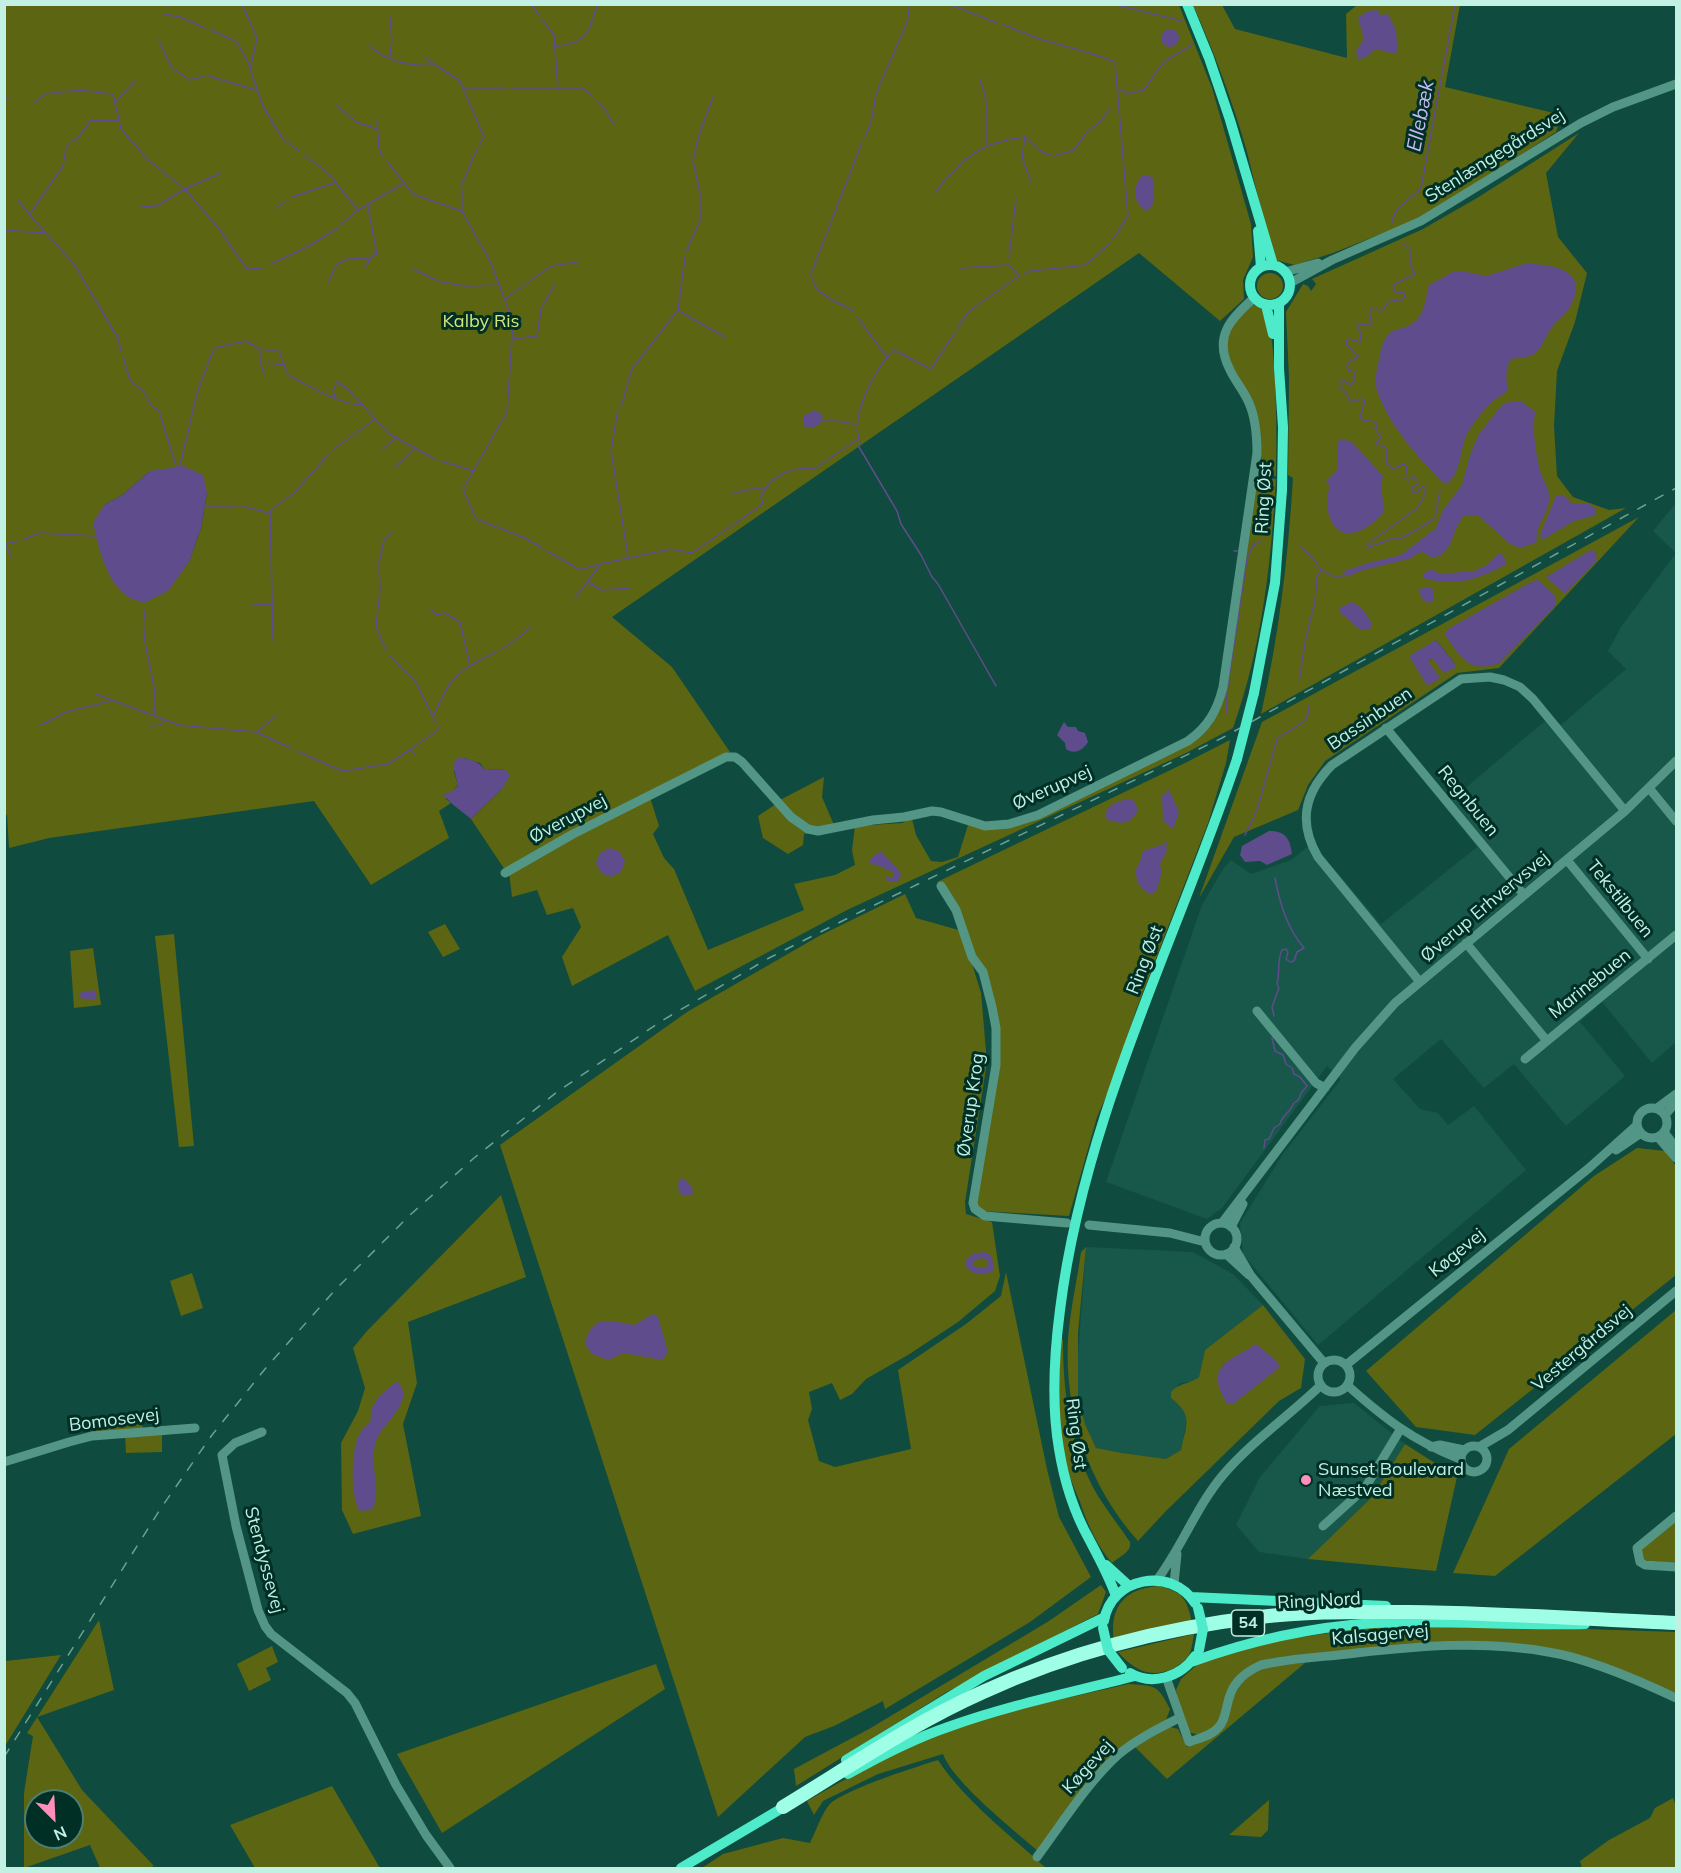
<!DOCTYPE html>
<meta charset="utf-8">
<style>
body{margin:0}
#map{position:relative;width:1681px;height:1873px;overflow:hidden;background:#104b3f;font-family:Mulish,sans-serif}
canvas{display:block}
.frame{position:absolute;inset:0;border:6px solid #c2f1e4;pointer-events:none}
.north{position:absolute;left:24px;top:1789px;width:60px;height:60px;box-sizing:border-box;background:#002f26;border:2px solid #4e7d72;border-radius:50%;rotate:156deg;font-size:16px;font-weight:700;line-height:24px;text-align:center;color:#c2f1e4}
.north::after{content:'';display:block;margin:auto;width:21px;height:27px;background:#ff8eba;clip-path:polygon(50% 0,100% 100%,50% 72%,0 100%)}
</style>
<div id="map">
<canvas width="1681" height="1873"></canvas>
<div class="frame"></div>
<div class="north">N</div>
</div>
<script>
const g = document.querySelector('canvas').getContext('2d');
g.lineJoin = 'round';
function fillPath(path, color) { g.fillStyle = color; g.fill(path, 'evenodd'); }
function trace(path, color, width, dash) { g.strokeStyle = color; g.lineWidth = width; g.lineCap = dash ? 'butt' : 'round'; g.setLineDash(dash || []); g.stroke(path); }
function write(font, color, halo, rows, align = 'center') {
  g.font = font + ' Mulish,sans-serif'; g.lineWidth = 6; g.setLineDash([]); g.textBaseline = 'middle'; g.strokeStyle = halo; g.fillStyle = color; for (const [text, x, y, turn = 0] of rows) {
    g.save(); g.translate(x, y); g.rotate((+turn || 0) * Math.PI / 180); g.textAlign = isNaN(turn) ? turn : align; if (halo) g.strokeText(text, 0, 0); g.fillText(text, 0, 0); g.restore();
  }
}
fillPath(new Path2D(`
 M1676 503V1042L1652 1063 1602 1002 1580 1022 1625 1076 1566 1126 1514 1064 1484 1088 1441 1039 1393 1079 1420 1109 1438 1113 1448 1125 1474 1106 1526 1170 1318 1345 1243 1254 1240 1223 1283 1154 1341 1079 1327 1066 1222 1208 1207 1219 1106 1182 1202 905 1223 869 1231 860 1251 874 1291 860 1315 841 1322 855 1381 924 1477 847 1444 806 1546 720 1554 731 1626 669 1608 651 1621 627 1676 553 1653 531Z
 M1086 1247 1193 1252 1233 1274 1263 1305 1205 1350 1199 1377 1191 1382 1180 1383 1171 1398 1185 1409 1187 1419 1181 1450 1166 1459 1122 1453 1096 1448 1085 1424 1078 1395 1077 1370Z
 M1354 1403 1405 1444 1372 1497 1308 1559 1259 1552 1236 1525 1260 1477 1320 1406Z`), '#17584b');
fillPath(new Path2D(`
 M4 5H1179L1212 88 1251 224 1253 257 1243 280 1244 299 1220 321 1139 253 612 617 672 667 730 752 505 870 471 819 502 789 505 769 485 770 480 763 464 758 454 772 458 785 446 799 451 803 439 811 449 838 371 885 314 801 49 838 9 848 7 815 4 814ZM150 471 207 493 201 528 189 562 104 505 121 496Z
 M1193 5H1222L1235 29 1347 58 1346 14 1357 5H1460L1445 87 1562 115 1556 132 1455 198 1411 222 1333 253 1295 265 1275 260C1264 224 1256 188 1247 152 1233 102 1214 52 1193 5Z
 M1579 133 1546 173 1558 237 1587 273 1575 322 1557 371 1554 426 1557 476 1573 497 1609 510 1626 508 1261 714C1279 636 1288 558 1293 478L1288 475 1289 378 1286 312 1303 284 1308 286 1311 291 1316 284 1312 279 1423 229 1477 198Z
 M1257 286a13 13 0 1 1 26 0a13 13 0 1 1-26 0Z
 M1250 305C1255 305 1259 305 1263 309 1278 326 1277 448 1276 476L1257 474 1260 432 1232 368 1226 345 1232 324Z
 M1256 478 1276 479C1271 564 1262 647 1233 728L1186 753 847 910 695 991 668 935 572 986 562 957 581 927 573 908 547 915 537 890 512 897 509 872 650 797 659 826 653 834 664 858 674 869 708 950 804 910 794 884 835 875 855 865 852 850 855 826 902 823 912 819 916 835 931 861 942 862 958 857 968 825 988 829 1000 828 1190 743 1211 726 1223 701Z
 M1639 517 1499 668 1457 673 1325 761 1308 785 1298 810 1234 837 1199 898 1262 722ZM1436 640 1455 664 1432 658 1428 661Z
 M1230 740 1226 763 1208 823 1135 1013 1113 1081 1097 1117 1069 1216 981 1211 976 1202 1000 1049 984 972 937 882 1185 763Z
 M824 777 822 797 834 825C805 830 799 820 780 800Z
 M776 804 808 833 804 834 803 845 788 854 763 838 758 816Z
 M905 894 916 918 962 931 981 993 987 1062 965 1202 966 1214 992 1222 1000 1276 995 1291 958 1322 908 1355 866 1379 852 1394 840 1400 832 1383 809 1392 812 1409 808 1420 819 1461 835 1467 911 1449 898 1370 966 1324 1001 1296 1006 1272 1047 1469 1059 1517 1091 1577 1030 1622 885 1709 883 1701 834 1726 805 1737 718 1817 500 1145 687 1012 819 936Z
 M445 924 460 949 443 957 428 932Z
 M174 934 194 1146 179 1147 155 936Z
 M93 948 101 1005 74 1008 70 951Z
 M1637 1148 1665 1151 1676 1166V1275L1475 1435 1416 1427 1366 1371 1594 1176Z
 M501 1195 526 1277 408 1322 417 1383 403 1424 421 1516 353 1534 342 1510 341 1443 358 1411 365 1388 353 1348 367 1331Z
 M1086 1247 1078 1333V1395L1085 1424 1096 1448 1122 1453 1166 1459 1181 1450C1186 1424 1194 1416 1171 1398V1392C1181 1382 1188 1385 1199 1377L1205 1350 1263 1305 1305 1359 1301 1388 1279 1401 1165 1512 1138 1541C1089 1486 1064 1413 1068 1339 1070 1310 1077 1281 1081 1252ZM1256 1345 1223 1395V1365Z
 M192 1273 203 1308 181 1316 170 1281Z
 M1676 1310V1434L1495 1576 1453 1573 1509 1449Z
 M1061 1338 1063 1340C1063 1394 1070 1448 1098 1496 1108 1512 1120 1527 1130 1542 1132 1552 1119 1557 1112 1563 1097 1546 1087 1523 1080 1502 1075 1490 1070 1479 1067 1467 1056 1425 1058 1381 1061 1338Z
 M140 1414 143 1430 58 1443Z
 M162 1433V1452L126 1453 125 1435Z
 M1405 1444 1457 1477 1436 1571 1308 1559 1372 1497Z
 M1675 1521 1676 1563 1641 1560 1640 1549Z
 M1101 1585 1106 1592 1098 1614 945 1693 796 1786 794 1769 869 1729 1049 1621Z
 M1158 1586C1183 1592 1186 1597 1192 1622L1114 1641C1109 1607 1124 1589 1158 1586Z
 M99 1620 114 1690 37 1717 82 1790 154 1866 148 1868H100L90 1845 24 1868V1793L33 1736 27 1733ZM36 1801H72V1837H36Z
 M1377 1626 1586 1629 1676 1632V1696L1569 1653 1523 1645 1271 1659 1239 1674 1222 1719 1212 1730 1198 1735 1189 1732 1180 1710 1176 1690 1181 1679 1201 1661 1268 1642Z
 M1194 1634C1193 1640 1192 1648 1190 1653 1187 1660 1178 1666 1172 1669 1149 1679 1133 1669 1118 1652Z
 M272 1646 278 1662 266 1668 271 1680 249 1691 237 1664Z
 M61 1655 5 1746 4 1704 6 1700 5 1698V1661Z
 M1305 1663 1167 1779 1135 1747 1170 1727 1178 1729 1187 1747 1213 1735 1244 1678 1271 1665Z
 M656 1664 665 1689 442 1833 397 1754Z
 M1128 1684C1156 1686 1157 1684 1170 1709L1166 1720 1116 1752 1038 1851C1014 1830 953 1782 943 1754L878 1774 823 1801 814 1815 807 1801C851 1776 895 1750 942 1733 1002 1710 1066 1699 1128 1684Z
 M938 1760C964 1800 1011 1836 1046 1868H702L723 1854 783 1838 810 1843C815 1833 822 1813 829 1805 843 1790 916 1767 938 1760Z
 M332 1786 380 1868H255L230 1825Z
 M1673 1798 1676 1806V1868H1582L1580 1861 1609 1840 1650 1818 1655 1808Z
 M1269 1800 1268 1830 1261 1837 1229 1835Z`), '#5c6511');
fillPath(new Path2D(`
 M1378 10 1380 15 1388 14 1397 32 1396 34 1398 50 1395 54 1376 49 1365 58 1358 59 1356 51 1364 39 1358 18 1367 11Z
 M1161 38a9 9 0 1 1 18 0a9 9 0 1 1-18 0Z
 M1143 175H1148L1154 179 1153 204 1147 211C1132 204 1132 185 1143 175Z
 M1524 264C1553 263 1594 271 1568 310 1563 317 1557 321 1552 327 1546 335 1543 348 1534 354 1528 358 1518 358 1511 359 1505 368 1506 379 1508 390 1503 395 1498 397 1493 401 1486 407 1470 427 1466 436 1460 451 1461 473 1447 484L1441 481C1418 457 1384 420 1376 386 1374 377 1378 368 1379 359 1381 350 1382 341 1389 334 1394 329 1400 329 1406 327 1424 321 1425 301 1429 285L1453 272 1462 271 1486 276Z
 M1521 401 1535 412C1532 432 1536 455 1541 474 1544 482 1549 488 1549 496 1551 512 1534 525 1537 542L1521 548 1510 544 1479 516H1464C1450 531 1455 554 1432 558L1423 552 1419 553 1409 559 1363 570 1346 577 1344 571 1368 563 1401 555 1436 528 1443 510 1462 485 1470 455 1479 434 1502 405 1510 402Z
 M815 410 823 415 820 424 811 428 803 426V416Z
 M1341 439 1352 442 1383 476 1381 483 1384 512C1369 531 1338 547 1329 515 1326 505 1326 496 1330 487L1326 481 1337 470 1338 442Z
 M183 466 203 475 207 493 201 528 189 562 168 591 144 603C140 601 134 600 130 598 106 584 99 548 93 523L104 505 121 496 150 471Z
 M1561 495 1569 499 1570 504H1589L1595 508 1596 515 1574 521 1542 540 1540 535 1556 496Z
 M1591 550 1595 552 1597 560 1565 594 1546 577Z
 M1498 554H1502L1506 561 1505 565C1476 580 1458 586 1425 579L1423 575 1426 571 1434 570 1440 574 1474 571 1487 565Z
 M1538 580 1556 597 1555 606 1500 663C1470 674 1461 658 1446 636L1445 633 1448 629 1533 581Z
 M1427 587 1432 588 1434 595V600L1430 603 1423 600 1418 590Z
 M1352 602C1361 606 1369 616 1372 625L1370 629C1355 633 1353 620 1341 614L1339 608Z
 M1436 640 1455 664V668L1444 673 1432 658 1428 661 1440 678 1429 685 1426 684 1409 656Z
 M1064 722 1068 727H1076L1078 731 1085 733 1088 742C1083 750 1075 755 1066 749L1065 743 1057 735Z
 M457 758C469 758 479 761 485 770L505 769 510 776 502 789 471 819C462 811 449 803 443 794L451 792 458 786 453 765Z
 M1169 790 1179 812 1173 829 1163 821 1162 796Z
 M1129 799 1133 800 1138 809C1132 826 1119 825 1105 818 1106 805 1117 801 1129 799Z
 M1269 831C1286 831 1290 839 1292 854L1267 865 1260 861 1245 862 1240 855 1242 846Z
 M1168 840 1166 847 1167 851 1160 864C1163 872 1159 883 1156 892L1148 894 1138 884 1135 871C1139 864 1141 861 1142 853L1145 850 1162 845Z
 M610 848 620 852 625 862 621 872 611 877 601 873 596 863 600 853Z
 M882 852 900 872 901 875 898 881H888L885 877 888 876 889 879 894 876 893 872 877 865 870 864V860L877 853Z
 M94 990 97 996 95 1000 79 998 81 992Z
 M682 1178C688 1181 693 1186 693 1194L685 1196 679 1193 678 1183Z
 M985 1252 989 1254 992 1258 994 1268 992 1272C981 1275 970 1275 965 1264 967 1254 976 1253 985 1252ZM983 1258 988 1261V1268H977L972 1264 975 1260Z
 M653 1314 658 1317 668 1352 662 1360 624 1353 608 1360 592 1354 585 1344C592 1313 610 1321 634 1325Z
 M1256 1344 1278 1362 1279 1368 1233 1404H1227C1205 1366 1226 1363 1256 1344Z
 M397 1381C417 1401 383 1422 376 1441 368 1465 383 1489 372 1510L360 1511C350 1498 351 1450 359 1435 361 1430 367 1425 371 1420 369 1402 384 1392 397 1381Z`), '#5f4c8c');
trace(new Path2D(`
 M242 4 257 38 250 69 263 106 282 138 299 151
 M531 4 539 15
 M949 4 997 23
 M1113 4 1182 21
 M164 14 180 17 205 28
 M542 19 554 35 558 89
 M1003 25C1017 29 1030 36 1043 40 1067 47 1091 52 1115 62L1128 216 1113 239
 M211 30 237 42 250 66
 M159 41 172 68 190 80 204 76
 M370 46C386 62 414 67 436 65
 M555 47C588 41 587 36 597 6
 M390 57 392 39 390 17
 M425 58 460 81 484 137 479 146
 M209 76 256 90
 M980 79 986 100V146
 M465 88H506
 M511 88H583L592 96
 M1118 90H1124L1127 94 1144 90 1156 72 1165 61 1192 45
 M4 97 8 99
 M597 101 606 111 614 125
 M115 102 135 81
 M34 103 45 94 78 90 113 94 121 129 148 160 185 189 219 229 247 269 262 268
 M336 105 356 122 377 129
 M377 120 379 149 383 156
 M865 137 871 122 876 94 907 22 910 4
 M1025 137 1022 157 1031 182
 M71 142 77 139 91 120 119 121
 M304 155 327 172 358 210
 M1054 156 1074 150 1086 133 1100 122 1110 109
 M387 161 413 194 461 211
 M461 186 477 149
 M462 190V211L491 263 513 322 507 412 463 489 476 519 525 538 542 548
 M935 192C963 158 980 142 1025 137L1042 152 1050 155
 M292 197 334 183
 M18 200 34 220 74 264 118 338 121 351
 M141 206 155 207 185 189 221 173
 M368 206 377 255
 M276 208 285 202
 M30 214 63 166 66 148 69 145
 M1392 222C1395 205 1410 200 1421 188L1455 4
 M340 225 358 210 404 183
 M4 230 45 233
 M1403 244 1410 249V263L1415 274 1395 284 1394 289 1396 292 1404 293 1405 296 1401 301 1394 300 1388 302 1383 310 1371 309 1369 312 1372 324 1357 325 1361 334 1360 342 1350 339 1347 340 1346 344 1358 357 1349 362 1347 366 1348 370 1355 372V379L1351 385 1342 380 1339 386 1347 394 1350 402 1361 399 1365 401 1360 417 1362 420 1375 422 1377 424 1375 429 1381 437 1376 444C1379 446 1382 445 1385 447 1391 452 1380 461 1393 469L1404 464 1407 466 1405 479 1409 480 1414 477 1417 478 1418 484 1412 487V492H1418L1423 486 1426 488C1425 496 1422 502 1416 509L1370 542 1367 548 1391 539H1400L1430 522 1435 517 1440 491
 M686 252 700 220V193L693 161 698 138 713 97
 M1009 258 1016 198
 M271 264 309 246 338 228
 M365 267 376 251
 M413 269 438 281 465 286 499 285
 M1025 273 1031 271 1086 265 1110 243
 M328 282 337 264 348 259 370 258
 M506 298 551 266 578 262
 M679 311 725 337
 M853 311C838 301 812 295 811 274L862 142
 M857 317 887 357
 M958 327 969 311 1019 276 1009 265 961 268
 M956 331 931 369 894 350C875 368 849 417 860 442L859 447 897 511 901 524 921 555 932 577 938 584 996 686
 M513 339 537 336 541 309 555 284
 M265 351H279L288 375C311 386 337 404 363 405L388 433 435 459
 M123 357 130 380 144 392 151 405 159 411 177 469
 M268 363 284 365
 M335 397 333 390 337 382 347 388 362 404
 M622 404 632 369 678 310 685 257
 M618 409 611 451 628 556
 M821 421H837L855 424
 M334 449 374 420
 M383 449 396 437
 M441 461 474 471
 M180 466 197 393 214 348 246 341 260 349V360L264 374
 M395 467 414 449
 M733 493 752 489H764
 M205 506H237
 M242 506 269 513
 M23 540 39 533 96 536
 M4 542 11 556
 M5 544 18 541
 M1300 547C1318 556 1319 582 1345 575
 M547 551 580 570 600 564 671 549 692 553 760 506 763 503 761 497C769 476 792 466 814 469L858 439
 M1234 551H1238
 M588 582 601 590 630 588
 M575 598 600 565
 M252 605 272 604
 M431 609 436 615 445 613 460 622 470 665
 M145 610C138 646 160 679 154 715
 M273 640 270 510 294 493 329 454
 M386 650 376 626 380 590 379 562 384 540 392 532
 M501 650 522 635 530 626
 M390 656 416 682 436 723
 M1299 681 1306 637 1315 601 1317 577 1321 569
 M96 694 179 725 256 732 291 748
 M1227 714 1226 698 1247 559 1253 545 1260 542
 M433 717C451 676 455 672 496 652
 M41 725 66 712 111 701
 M149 726 160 725 165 721
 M257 732 277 715
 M297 751 342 771 388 764 411 749
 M414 755 411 749 438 730V727
 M1245 835 1257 810 1277 739C1290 727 1310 726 1309 705
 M1274 1016 1272 1007 1279 988 1277 984C1280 973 1277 960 1282 950L1286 949 1288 952 1286 959 1290 962 1294 961 1297 952 1304 948C1287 928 1280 904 1275 878
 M1264 1148 1265 1140 1269 1139 1274 1128 1280 1124C1282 1115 1291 1112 1293 1104L1299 1099 1301 1093 1307 1086 1300 1077 1294 1074 1292 1068 1286 1064 1283 1055 1275 1051 1272 1038`), '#5f4c8c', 1.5);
trace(new Path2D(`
 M1285 272 1318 263
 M1290 283 1332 260 1421 221 1581 123 1613 107 1676 84
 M1386 728 1524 895
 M1649 788 1676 821
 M1567 860 1648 959
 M505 873 573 834 726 757H735L742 762 791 817 808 829 818 831 873 820 904 817 932 811 941 812 985 826 1009 824 1038 815 1188 741C1208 727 1217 711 1223 687L1257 453C1257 436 1256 419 1249 403 1244 391 1235 381 1230 370 1213 337 1230 319 1254 298
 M941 886 956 910 972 957 983 972 992 1007 996 1028V1065L973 1203 975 1209 985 1216 1067 1223
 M1466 943 1547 1041
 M1420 982 1318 857C1298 823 1304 793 1332 765L1461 679 1490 677 1504 680 1520 687 1533 699 1625 811
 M1257 1011 1316 1083 1325 1088
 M1525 1059 1676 935
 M1637 1123a15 15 0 1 1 30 0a15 15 0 1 1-30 0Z
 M1657 1108 1676 1094
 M1665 1115 1676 1102
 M1664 1132 1676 1148
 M1658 1137 1676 1158
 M1616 1150 1641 1133
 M1222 1223 1355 1048 1395 1003 1625 811 1676 761
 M1205 1239a16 16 0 1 1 32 0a16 16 0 1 1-32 0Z
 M1089 1225 1170 1233 1205 1242
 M1231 1227 1243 1204
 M1234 1247 1251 1276 1324 1363
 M1226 1254 1249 1275
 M1318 1376a16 16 0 1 1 32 0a16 16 0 1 1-32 0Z
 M1346 1365 1589 1168 1637 1125
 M1347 1385C1384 1418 1413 1441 1460 1459
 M262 1432 235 1443 222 1455 236 1526 258 1610 265 1626 271 1634 347 1693 355 1703 396 1785 426 1835 450 1868
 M1461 1459a13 13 0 1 1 26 0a13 13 0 1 1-26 0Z
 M1431 1447 1440 1445 1464 1450
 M1479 1447 1508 1430 1676 1291
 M4 1462 69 1442 92 1436 195 1428
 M1676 1516 1637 1548 1640 1562 1645 1565 1676 1567
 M1323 1526 1365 1488 1400 1430
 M1157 1580C1182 1547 1196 1507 1223 1475 1252 1441 1289 1416 1321 1385
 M1174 1584 1177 1554
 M1166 1677 1189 1742C1199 1738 1211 1736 1218 1728 1224 1722 1225 1714 1227 1706 1231 1685 1241 1674 1261 1665 1292 1658 1325 1657 1356 1653 1419 1646 1485 1640 1548 1652 1587 1658 1640 1681 1676 1698
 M1037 1857C1063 1822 1087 1783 1119 1754 1137 1739 1158 1729 1179 1718`), '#539686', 9);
trace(new Path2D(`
 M1187 4 1209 58 1230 120 1273 265
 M1258 231 1261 267
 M1250 285a20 20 0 1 1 40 0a20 20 0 1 1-40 0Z
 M1266 305 1273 334
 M1254 693 1275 583 1282 490 1283 427 1279 368V304
 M1106 1565 1129 1586
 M1116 1596C1109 1576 1099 1558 1089 1539 1074 1512 1064 1480 1059 1449 1051 1403 1054 1356 1060 1310 1084 1117 1176 941 1237 759
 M1191 1597 1386 1606
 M1104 1621C1111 1577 1171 1566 1195 1603
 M1191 1662C1249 1641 1312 1627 1374 1623 1444 1620 1515 1626 1585 1624
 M1130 1673C1152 1686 1181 1677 1195 1656
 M846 1760 984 1676 1105 1617
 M848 1774C880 1756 913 1739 948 1727 1009 1705 1073 1692 1135 1676
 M681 1868 789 1804`), '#4debca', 10);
trace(new Path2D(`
 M783 1807C849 1767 913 1723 983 1692 1070 1652 1164 1628 1259 1617 1308 1611 1359 1612 1409 1612 1498 1613 1587 1619 1676 1623`), '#9fffe6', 14);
trace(new Path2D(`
 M4 1757 161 1508 212 1435 265 1369 335 1290 410 1215 474 1158 557 1092 663 1020 769 958 860 912 1222 738 1676 488`), '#6ca195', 1.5, [10, 10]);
trace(new Path2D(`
 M1237 759 1254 693
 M1198 1608 1203 1629 1199 1650
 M1103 1628 1108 1650 1122 1668`), '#4debca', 10);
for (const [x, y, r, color] of [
 [1306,1480,6,"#ff8eba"]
]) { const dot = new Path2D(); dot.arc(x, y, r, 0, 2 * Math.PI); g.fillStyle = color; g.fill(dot); trace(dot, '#002f26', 2); }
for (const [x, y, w] of [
 [1248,1623,33]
]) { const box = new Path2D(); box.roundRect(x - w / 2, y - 13, w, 26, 4.5); g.fillStyle = '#002f26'; g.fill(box); trace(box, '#c2f1e4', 1.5); }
write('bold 16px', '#c2f1e4', null, [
 ["54",1248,1623]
]);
write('18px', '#c2f1e4', '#002f26', [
 ["Stenlængegårdsvej",1495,156,-32],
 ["Ring Øst",1264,498,-87],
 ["Bassinbuen",1370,719,-34],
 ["Øverupvej",1052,788,-24],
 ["Regnbuen",1468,801,51],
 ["Øverupvej",568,819,-28],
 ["Tekstilbuen",1620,899,51],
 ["Øverup Erhvervsvej",1485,907,-40],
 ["Ring Øst",1145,960,-69],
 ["Marinebuen",1590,984,-39],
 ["Øverup Krog",971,1105,-82],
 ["Køgevej",1457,1253,-39],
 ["Vestergårdsvej",1582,1348,-40],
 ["Bomosevej",114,1420,-7],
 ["Ring Øst",1076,1434,83],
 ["Stendyssevej",264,1560,75],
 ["Ring Nord",1319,1601,-3],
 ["Kalsagervej",1380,1635,-5],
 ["Køgevej",1088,1767,-48]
]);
write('18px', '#d6e67b', '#002f26', [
 ["Kalby Ris",481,322]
]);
write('18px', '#c2f1e4', '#002f26', [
 ["Sunset Boulevard",1318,1470],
 ["Næstved",1318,1491]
], 'left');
write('italic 20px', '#c9bbf4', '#002f26', [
 ["Ellebæk",1421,116,-79]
]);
</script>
